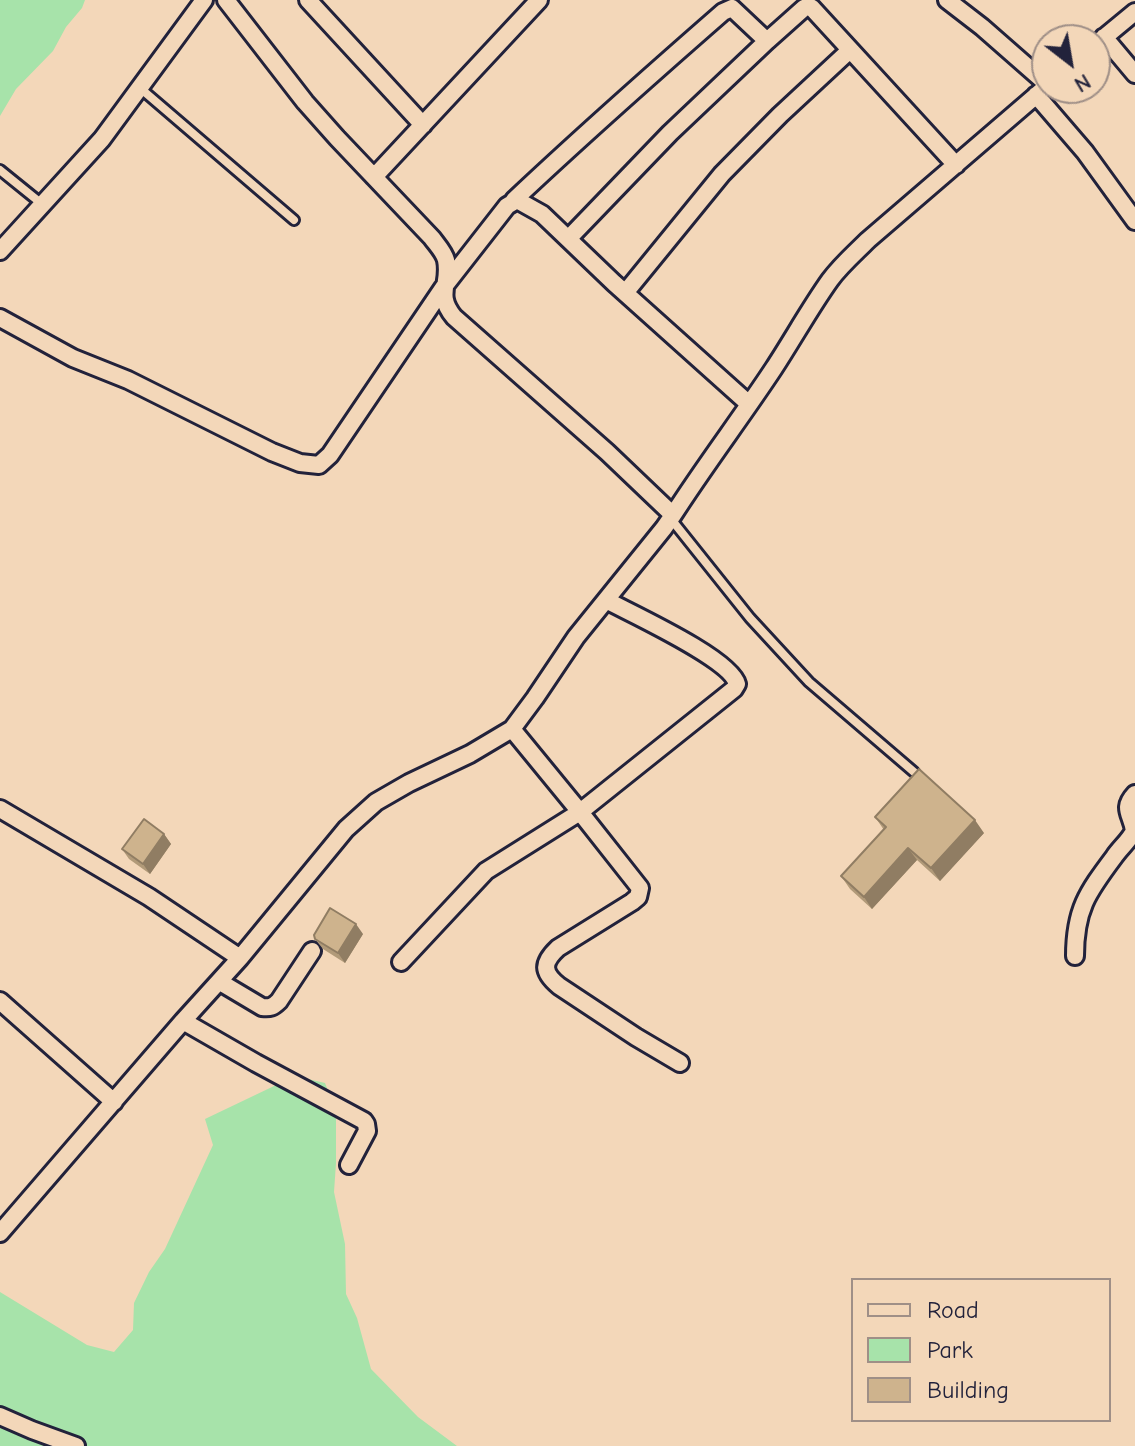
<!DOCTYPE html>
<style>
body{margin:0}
#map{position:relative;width:1135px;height:1446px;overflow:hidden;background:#f3d7b9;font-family:"Comic Neue",sans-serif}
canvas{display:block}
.legend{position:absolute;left:851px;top:1278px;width:260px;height:144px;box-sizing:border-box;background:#f3d7b9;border:2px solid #9f8f87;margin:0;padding:10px 14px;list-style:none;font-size:24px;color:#22223b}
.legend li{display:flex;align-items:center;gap:16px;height:40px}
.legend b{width:40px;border:2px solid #9f8f87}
.north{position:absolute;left:1031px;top:24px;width:80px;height:80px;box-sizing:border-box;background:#f3d7b9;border:2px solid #9f8f87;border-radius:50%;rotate:149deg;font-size:22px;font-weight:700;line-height:32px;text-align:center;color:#22223b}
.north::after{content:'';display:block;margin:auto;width:28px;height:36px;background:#22223b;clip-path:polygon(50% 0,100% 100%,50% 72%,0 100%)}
</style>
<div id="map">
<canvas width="1135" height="1446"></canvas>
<ul class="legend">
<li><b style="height:10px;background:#f3d7b9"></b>Road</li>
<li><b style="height:22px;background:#a7e3aa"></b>Park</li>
<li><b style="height:22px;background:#ceb38d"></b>Building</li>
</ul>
<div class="north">N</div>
</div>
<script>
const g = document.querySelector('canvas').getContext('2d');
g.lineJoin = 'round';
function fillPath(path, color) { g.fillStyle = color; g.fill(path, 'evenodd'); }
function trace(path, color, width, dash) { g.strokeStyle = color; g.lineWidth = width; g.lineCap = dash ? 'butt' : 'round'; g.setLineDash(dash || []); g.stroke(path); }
fillPath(new Path2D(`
 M0 0H85L82 8 66 27 53 51 16 89 0 116Z
 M295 1076 325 1083 336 1111V1163L334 1192 345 1244 346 1294 357 1318 371 1369 418 1417 457 1446H0V1292L87 1345 114 1352 133 1330 134 1303 149 1272 165 1249 213 1145 205 1119Z`), '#a7e3aa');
const service = new Path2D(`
 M140 88 294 220
 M0 170 42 204
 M671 519 750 618 809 682 914 772`);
const minor = new Path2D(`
 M308 0 423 125
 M947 0 982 27 1047 84
 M1104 37 1135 74
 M1095 45 1135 12
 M1036 95 1085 152 1135 221
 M374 177 539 0
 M514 200C582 136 652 74 723 12L732 8 767 41 804 8 809 6 812 8 956 165
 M568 239 670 133 767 41
 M0 251 102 139 204 0
 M625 293 722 174 780 115 850 50
 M0 318 73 358 128 380 272 452 300 463 319 465 330 455 443 288 507 206 517 200 542 214 614 283 749 404
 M673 515C705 465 741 418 774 368 793 339 810 308 830 280 841 265 855 253 868 240L1047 86
 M512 729 580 812 640 888 638 897 632 902 558 948C542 963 542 972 559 986L636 1037 680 1063
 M0 809 149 897 240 958
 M1075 956C1075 910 1087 893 1114 857 1120 848 1129 841 1134 831 1132 814 1121 809 1135 794
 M401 962 486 871 580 812 734 689 737 684C731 659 632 614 606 600
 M220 982 262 1007C270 1008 273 1007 279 1001L312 951
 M0 1001 114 1102
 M183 1021 256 1063 364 1121 366 1124 367 1131 349 1165
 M0 1233 183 1021 240 958 346 829 376 802 409 783 470 754 512 729 535 698 576 637 664 528 673 515 607 452 454 317C435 294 451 284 446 260 444 252 437 245 432 238L337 138 305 102 226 0
 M0 1416 32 1430 76 1446`);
trace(service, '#22223b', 14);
trace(minor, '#22223b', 22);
trace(service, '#f3d7b9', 8);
trace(minor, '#f3d7b9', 16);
fillPath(new Path2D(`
 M875 817 984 833 940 881 917 860 872 909 850 889 841 876 884 830Z
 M164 834 171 844 150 874 129 859 122 849Z
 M363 934 345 963 323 949 315 939Z`), '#b19a79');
fillPath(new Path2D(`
 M975 820 984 833 940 881 931 868Z
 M164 834 171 844 150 874 143 864Z
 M908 848 917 860 872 909 864 897Z
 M356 924 363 934 345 963 338 953Z`), '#907d63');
const building = new Path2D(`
 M919 769 975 820 931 868 908 848 864 897 841 876 886 827 875 817Z
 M144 819 164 834 143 864 122 849Z
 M330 908 356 924 338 953 315 939 314 935Z`);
fillPath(building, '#ceb38d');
trace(building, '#907d63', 2);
</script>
